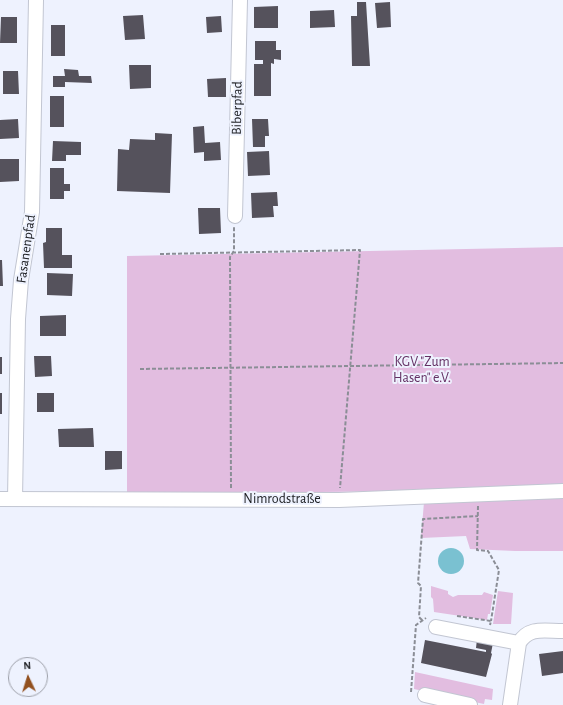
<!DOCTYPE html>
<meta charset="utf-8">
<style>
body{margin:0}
#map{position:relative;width:563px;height:705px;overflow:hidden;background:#eef2fe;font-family:"Alegreya Sans",sans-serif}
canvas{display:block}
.north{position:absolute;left:8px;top:657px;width:40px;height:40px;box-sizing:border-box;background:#eef2fe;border:1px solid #9c9fa8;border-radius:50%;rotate:356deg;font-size:11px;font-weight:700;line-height:16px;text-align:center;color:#202226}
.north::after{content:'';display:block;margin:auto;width:14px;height:18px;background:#92501f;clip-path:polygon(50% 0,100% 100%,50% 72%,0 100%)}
</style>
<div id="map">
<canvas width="563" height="705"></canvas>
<div class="north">N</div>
</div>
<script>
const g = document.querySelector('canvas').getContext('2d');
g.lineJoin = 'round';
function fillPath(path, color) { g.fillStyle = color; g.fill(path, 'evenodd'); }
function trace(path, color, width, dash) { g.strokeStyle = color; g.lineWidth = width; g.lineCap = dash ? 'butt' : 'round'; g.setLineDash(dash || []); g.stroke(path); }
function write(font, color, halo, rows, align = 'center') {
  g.font = font + ' "Alegreya Sans",sans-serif'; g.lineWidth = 4; g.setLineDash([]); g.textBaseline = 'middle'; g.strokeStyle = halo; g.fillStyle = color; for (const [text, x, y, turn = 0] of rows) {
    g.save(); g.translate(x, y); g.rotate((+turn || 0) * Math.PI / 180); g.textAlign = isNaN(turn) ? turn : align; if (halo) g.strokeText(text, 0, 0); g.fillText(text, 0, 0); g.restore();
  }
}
fillPath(new Path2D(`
 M563 247V485L417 491 127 494V256Z
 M563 497V551H515L470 549 466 536 421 538 424 502Z
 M431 586 448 591V594L453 597 458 595H482L484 592 493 595 490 614H488L487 620 434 612 433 599 431 597Z
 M498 591 513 593 511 624H493Z
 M415 672 493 689 492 700 485 699 484 704 414 689Z`), '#e2bde0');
fillPath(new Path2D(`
 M438 561a13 13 0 1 1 26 0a13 13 0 1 1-26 0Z`), '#7ac1d1');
fillPath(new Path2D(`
 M357 2H366L370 66H352L351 16H357Z
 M390 2 391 27 377 28 375 3Z
 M278 6V28H254V7Z
 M334 10 335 27 310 28V11Z
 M143 15 145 39 125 40 123 16Z
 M221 16 222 32 207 33 206 17Z
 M1 17H17V43H0Z
 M51 25H65V56H51Z
 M255 41H276V50H281V60L274 59V64L271 63V96H254V64H263V60H255Z
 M129 65H151V88L130 89Z
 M64 69 78 70 79 76H91L92 83 65 82V87H53V76H65Z
 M3 71H18L19 94H3Z
 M226 78V97H208L207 79Z
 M50 96H64V127H50Z
 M18 119 19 138 0 139V120Z
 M252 119H268L269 136H265V147H253Z
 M204 126 205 143 220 142 221 160 204 161V152L194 153 193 127Z
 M155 133 172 134 170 193 117 191 118 149 129 150 130 139 155 140Z
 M53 141 81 142V155H66V161H52Z
 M269 151 270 175 248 176 247 152Z
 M0 159H19V181L0 182Z
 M50 168H64V184H70V191H64V199H50Z
 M277 192 278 206H273L274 217 252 218 251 193Z
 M198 208H220L221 233 199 234Z
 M46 228H62V255H72V268H44L43 243 46 242Z
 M0 260H2L3 286H0Z
 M47 273 73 274 72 296 47 295Z
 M66 315V336H40V316Z
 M34 356H51L52 376 35 377Z
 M0 357H2V374H0Z
 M0 393H2V414H0Z
 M37 393H54V412H37Z
 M93 428 94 447H59L58 429Z
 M105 451H122V469L105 470Z
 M477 639 493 643 491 653 492 654 486 677 421 663 425 640 486 652V650L476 648Z
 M563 651V673L542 676 539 654Z`), '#55525c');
const minor = new Path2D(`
 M235 216 240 0
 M0 499 339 500 563 491
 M15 499 18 319 21 280 32 212 36 0
 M436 627 519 643
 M425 695 470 705
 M510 705 519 643C529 626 545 631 563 631`);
trace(minor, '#c2c6d2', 16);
trace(new Path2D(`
 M160 254 360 250 340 488
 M140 369 563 363
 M231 488 230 257 234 251V227
 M478 506 477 550 488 551 499 570 491 621
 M457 616 491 621 490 625
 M422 620 419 617 421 586 418 583 423 519 478 516
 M411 692 416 625 426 618`), '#8b8e96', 2, [4, 2]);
trace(minor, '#fff', 14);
write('14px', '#202226', '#eef2fe', [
 ["Biberpfad",237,108,-89],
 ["Fasanenpfad",26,249,-82],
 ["Nimrodstraße",282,499]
]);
write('14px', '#632f63', '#eef2fe', [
 ["KGV \"Zum",422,362],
 ["Hasen\" e.V.",422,378]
]);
</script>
